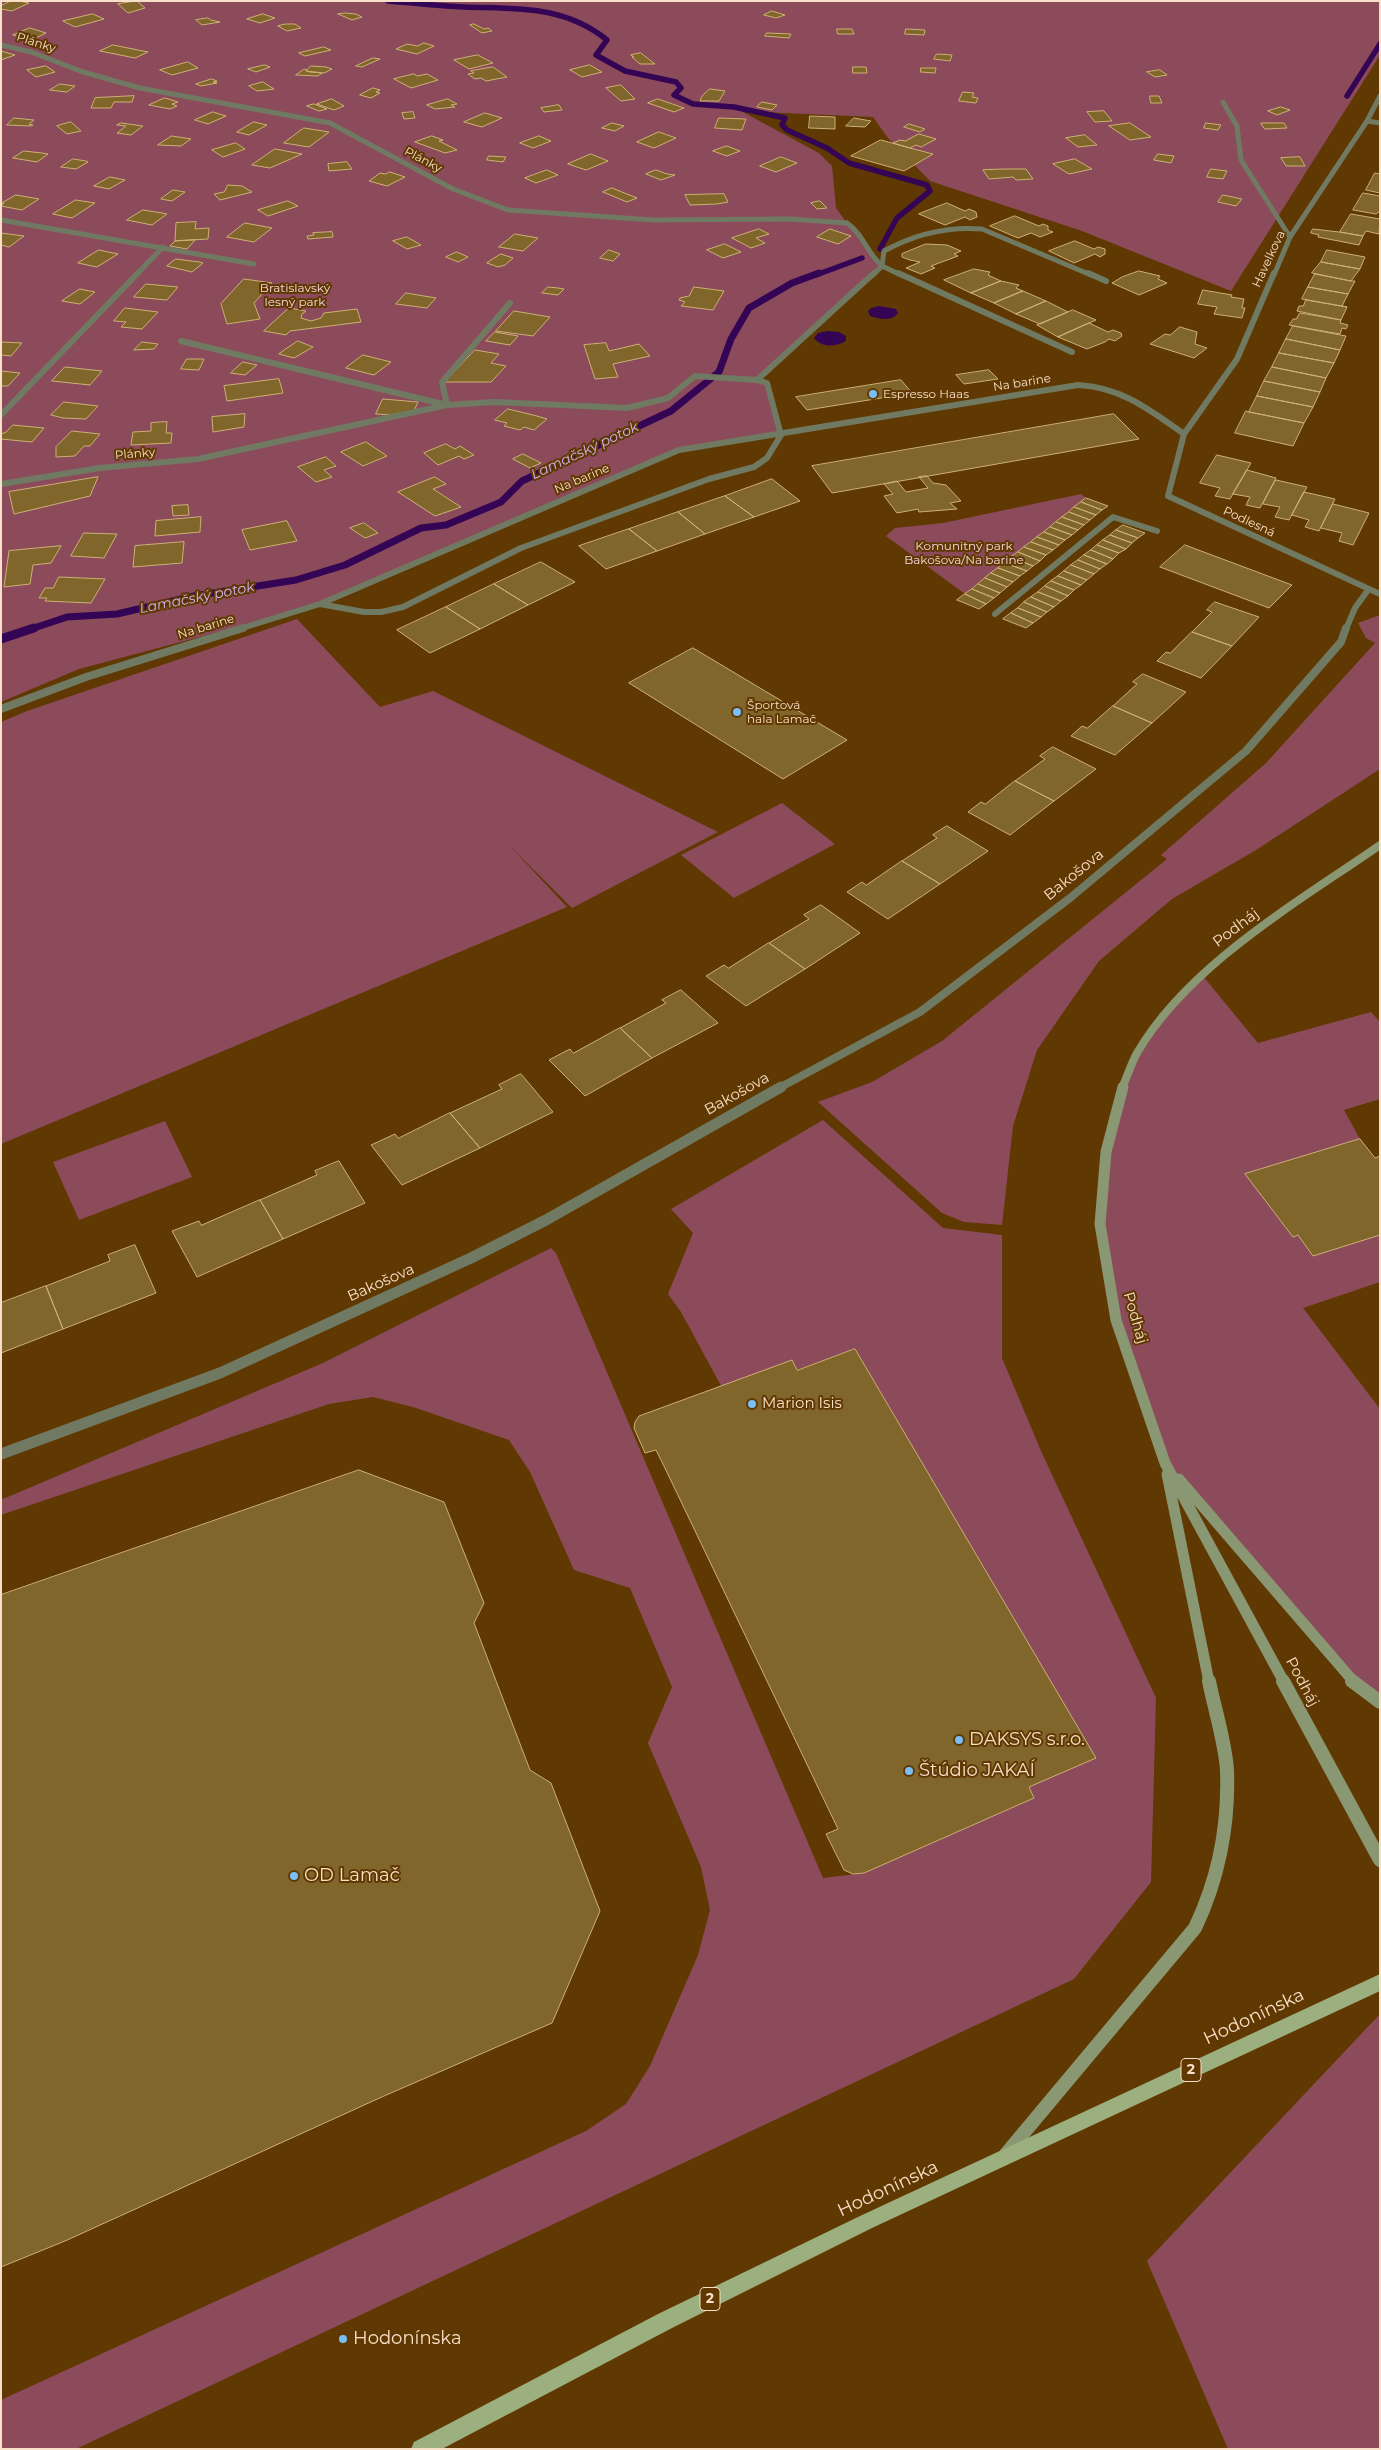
<!DOCTYPE html>
<meta charset="utf-8">
<style>
body{margin:0}
#map{position:relative;width:1381px;height:2450px;overflow:hidden;background:#603802;font-family:Montserrat,sans-serif}
canvas{display:block}
.frame{position:absolute;inset:0;border:2px solid #f8dfc7;pointer-events:none}
</style>
<div id="map">
<canvas width="1381" height="2450"></canvas>
<div class="frame"></div>
</div>
<script>
const g = document.querySelector('canvas').getContext('2d');
g.lineJoin = 'round';
function fillPath(path, color) { g.fillStyle = color; g.fill(path, 'evenodd'); }
function trace(path, color, width, dash) { g.strokeStyle = color; g.lineWidth = width; g.lineCap = dash ? 'butt' : 'round'; g.setLineDash(dash || []); g.stroke(path); }
function write(font, color, halo, rows, align = 'center') {
  g.font = font + ' Montserrat,sans-serif'; g.lineWidth = 4; g.setLineDash([]); g.textBaseline = 'middle'; g.strokeStyle = halo; g.fillStyle = color; for (const [text, x, y, turn = 0] of rows) {
    g.save(); g.translate(x, y); g.rotate((+turn || 0) * Math.PI / 180); g.textAlign = isNaN(turn) ? turn : align; if (halo) g.strokeText(text, 0, 0); g.fillText(text, 0, 0); g.restore();
  }
}
fillPath(new Path2D(`
 M1 1H1380V55L1231 291 1082 231 930 181 888 138 873 117 741 111 819 153 832 166 836 208 847 223 861 233 865 242 882 266 757 379 767 383 781 435 679 450 301 610 79 669 1 702Z
 M1081 494 1086 498 965 594 886 536 895 528 943 523Z
 M1380 615V769L1256 850 1172 899 1099 961 1037 1050 1013 1126 1002 1225 964 1222 942 1213 818 1102 872 1082 942 1041 1167 859 1161 855 1266 763 1375 643 1366 638 1358 623Z
 M297 619 380 707 433 691 718 832 572 908 508 844 567 907 1 1144V722L27 711Z
 M782 803 835 844 734 898 681 855Z
 M1202 975 1258 1043 1371 1012 1380 1022V1099L1344 1110 1360 1139 1375 1158 1380 1156V1282L1303 1308 1380 1409V1702L1350 1679 1165 1463 1116 1320 1100 1224 1120 1093 1157 1024Z
 M823 1120 943 1228 1002 1235V1358L1041 1451 1156 1698 1151 1882 1074 1979 76 2449H1V2400L586 2131 626 2104 650 2066 698 1955 710 1910 701 1867 648 1743 672 1687 630 1588 574 1570 530 1472 509 1440 413 1407 373 1397 329 1404 1 1515V1498L3 1499 323 1363 551 1248 556 1253 823 1878 864 1873 1034 1798 1029 1787 1003 1601 855 1349 726 1395 681 1312 668 1294 693 1233 671 1209Z
 M165 1121 192 1177 79 1220 53 1162Z
 M1380 2014V2449H1228L1147 2261Z`), '#8c4b5b');
fillPath(new Path2D(`
 M879 306 896 309 898 313C891 322 879 319 870 316L868 311 871 308Z
 M828 331 839 332 846 336V341C835 347 822 348 814 338L818 333Z`), '#350555');
trace(new Path2D(`
 M388 1C414 3 439 6 465 7 517 9 564 5 607 40L596 55 625 71 676 82 681 88 674 95 693 104 734 107 785 118 782 125 787 130 827 148 849 163 927 185 930 191 897 218 880 249
 M1347 96 1380 44
 M816 275 862 258`), '#350555', 5.5);
trace(new Path2D(`
 M31 629 67 617 117 614 194 596 296 580 345 565 421 528 446 525 501 502 522 481 671 411 719 372 731 339 749 308 792 283 819 273`), '#350555', 7);
trace(new Path2D(`
 M1 639 34 628`), '#350555', 9);
const building = new Path2D(`
 M11 1H19L29 3 12 11 1 9V6Z
 M137 1 145 8 128 13 118 4Z
 M772 11 785 15 776 18 764 15Z
 M346 13 356 14 362 17 352 20 338 14Z
 M93 14 104 19 75 27 63 21Z
 M263 14 275 18 260 23 247 19Z
 M208 18 211 20 220 22 202 25 196 20Z
 M286 24H295L301 28 287 31 278 26Z
 M474 24 484 29 488 28 492 31 482 33 470 25Z
 M30 28 46 33 32 40 13 35Z
 M837 29H852L854 34H838Z
 M906 29 925 30 924 35 905 34Z
 M767 33 791 34 789 38 765 36Z
 M424 43 434 46 417 54 396 49 407 44 417 46Z
 M113 45 148 52 135 58 100 51Z
 M324 47 331 50 305 56 299 53Z
 M1 51 15 55 1 60Z
 M641 53 655 64H640L632 57H634L631 55Z
 M937 54 952 55 950 61 934 59Z
 M478 55 493 63 469 69 454 60Z
 M373 58 380 59 362 67 356 66Z
 M188 62 198 68 172 75 160 70Z
 M265 65 270 67 256 72 248 69Z
 M590 65 602 72 582 77 570 70Z
 M46 66 55 72 36 77 27 70Z
 M311 66 326 67 332 69 324 73 306 71Z
 M493 67 507 77 486 81 481 78 475 79 468 74 474 73 471 71Z
 M853 67H866L867 73H853Z
 M921 68H936L935 73 921 72Z
 M305 69 309 72 322 73 318 76 296 75Z
 M1160 70 1167 75 1155 77 1147 72Z
 M414 74 417 76 427 74 438 80 411 88 394 79Z
 M212 79 217 81 213 82 217 83 201 86 196 84Z
 M263 82 274 89 257 91 249 86Z
 M60 84 75 86 67 92 50 90Z
 M621 85 635 99 621 101 606 88Z
 M373 88 380 90 376 92 380 93 371 98 360 95Z
 M710 89 725 91 719 101H700L702 96Z
 M963 92 974 93 972 97 978 98 976 103 959 101Z
 M134 96 132 102H114L111 108H91L95 98Z
 M1150 96H1159L1162 103H1151Z
 M165 98 178 102 172 104 177 106 170 109 149 105Z
 M332 99 344 106 334 110 317 104Z
 M448 99 457 104 451 105 455 107 435 109 427 105Z
 M658 99 684 108 674 112 648 103Z
 M762 102 777 105 772 110 757 107Z
 M314 104 327 109 319 111 307 106Z
 M559 105 562 110 544 112 541 108Z
 M1281 107 1290 110 1277 115 1268 111Z
 M1104 111 1112 121 1095 122 1087 112Z
 M213 112 226 116 208 124 195 120Z
 M413 112 415 118 404 119 402 113Z
 M485 113 502 118 482 127 464 122Z
 M810 116 835 117V129L809 128Z
 M14 118 34 120 29 124 33 125 31 126 7 125Z
 M719 118 746 119 742 130 715 128Z
 M854 118 871 121 865 127 846 126Z
 M71 122 81 131 67 134 57 126Z
 M254 122 267 125 249 135 237 132Z
 M121 123 143 126 131 135 117 133 126 126 117 125Z
 M612 123 624 126 615 131 602 128Z
 M1130 123 1151 137 1130 140 1109 126Z
 M1206 123 1221 125 1218 130 1204 128Z
 M1261 123H1284L1287 128 1265 129Z
 M909 124 925 129 920 132 904 127Z
 M304 128 329 132 309 147 284 143Z
 M659 132 676 138 654 148 637 142Z
 M919 134 936 139 921 147 916 145 910 148 893 143 900 140 905 141Z
 M1085 135 1097 145 1078 147 1066 138Z
 M172 136 191 139 181 146 158 145Z
 M432 136 443 140 439 141 457 150 445 153 415 142Z
 M539 136 551 141 533 148 520 143Z
 M881 140 910 148 933 154 904 171 851 156Z
 M236 143 245 149 223 157 212 150Z
 M727 146 740 151 727 156 713 151Z
 M275 149 302 154 270 168 252 165Z
 M24 151 42 153 48 154 37 162 13 158Z
 M591 154 608 161 586 170 568 164Z
 M1158 154 1174 156 1171 163 1154 160Z
 M489 156 506 157 503 162 487 160Z
 M781 157 797 163 776 172 760 166Z
 M1300 157 1305 166H1286L1281 158Z
 M73 159 86 161 88 162 76 169 61 167Z
 M1075 159 1092 169 1069 174 1053 164Z
 M347 162 352 169 329 171 328 164Z
 M1004 169H1026L1033 179 1016 180 1013 177 989 179 983 170Z
 M1211 169 1227 171 1223 179 1207 177Z
 M547 170 558 175 536 183 525 178Z
 M656 170 667 174 675 175 661 180 646 174Z
 M390 172 405 177 387 186 369 181 380 173 385 174Z
 M1375 173 1380 174V193L1366 190Z
 M110 177 125 180 109 189 94 186Z
 M228 185 242 186 252 192 220 200 214 194 224 192Z
 M612 188 637 198 627 202 603 192Z
 M173 190 185 192 172 201 161 199Z
 M1363 193 1380 196V211L1376 214 1353 210Z
 M724 194 728 202 717 204 690 205 685 195Z
 M16 195 39 199 22 210 1 206 4 203H2Z
 M1223 195 1242 199 1236 206 1218 202Z
 M76 200 95 203 72 218 53 214Z
 M288 201 298 206 268 216 258 210Z
 M820 201 827 208 817 209 811 203Z
 M947 203 965 211 969 209 976 212 977 217 970 220 965 217 945 225 919 214Z
 M143 210 162 213 167 214 152 225 127 220Z
 M1351 214 1380 219 1379 234 1366 231 1363 236 1340 232Z
 M1015 216 1039 226 1043 224 1048 226V230L1053 232 1040 237 1031 233 1018 238 990 226Z
 M196 222 195 229 209 228 208 239 175 241 176 223Z
 M245 223 272 228 254 242 227 237Z
 M759 229 769 234 756 238 765 243 751 248 732 238Z
 M830 229 851 236 838 244 817 237Z
 M1313 229 1339 232 1363 236 1359 245 1318 237 1319 235 1311 233Z
 M332 232 333 237 308 239 307 236 314 235 313 233Z
 M1 233 24 236 9 247 1 245Z
 M515 234 538 238 523 251 499 247Z
 M407 237 421 245 407 249 393 241Z
 M195 240 187 249 170 246 175 241Z
 M1075 241 1094 249 1098 247 1105 249V254L1100 257 1095 254 1074 263 1049 251Z
 M725 244 741 252 723 258 707 250Z
 M926 244 947 245 961 251 954 254 958 256 931 266 935 268 921 274 906 268 920 262 910 260 902 257V254Z
 M99 250 118 254 97 267 78 263Z
 M609 250 620 254 613 261 600 258Z
 M1327 250 1365 257 1360 269 1321 262Z
 M457 252 468 257 458 262 446 257Z
 M501 254 513 258 505 265 498 267 487 263Z
 M176 259 199 262 203 263 192 272 167 266Z
 M1321 262 1360 269 1351 281 1312 273Z
 M974 269 990 272 988 275 1001 281 971 293 944 280Z
 M1139 271 1160 276 1158 279 1167 283 1139 295 1112 283 1122 277Z
 M1315 274 1351 281H1355L1348 294 1308 287Z
 M244 279 272 283 254 303 260 319 227 324 221 304Z
 M1001 281 1019 285 1016 288 1023 291 994 303 971 293Z
 M146 284 178 287 167 300 134 297Z
 M548 287 558 288 564 289 558 295 542 293Z
 M694 287 724 291 713 310 681 306 685 302 679 300 680 298 689 296Z
 M1308 287 1348 294 1342 306 1347 307 1302 299Z
 M80 289 95 292 80 304 62 301Z
 M1203 290 1232 295 1231 297 1244 299 1242 308H1245L1242 318 1214 314 1217 307 1198 304Z
 M1023 291 1046 301 1016 314 994 303Z
 M406 293 436 298 427 308 396 304Z
 M1306 300 1347 307 1341 320 1297 311 1299 306H1303Z
 M1046 301 1068 312 1040 324 1016 314Z
 M125 308 158 312 142 329 121 327 126 322 114 321Z
 M289 308 306 311 302 314 301 318 311 321 321 318 324 313 357 309 361 322 290 331 286 335 264 331Z
 M1073 310 1096 320 1058 337 1037 325Z
 M514 311 550 317 533 336 496 331Z
 M1300 313 1341 320 1340 323 1348 325 1346 329 1342 328 1340 334 1289 325 1293 319H1296Z
 M1089 323 1108 332 1113 330 1121 333 1122 336 1115 341 1109 339 1105 342 1087 349 1058 337Z
 M1293 326 1335 334 1346 336 1340 350 1286 339Z
 M1180 327 1197 332 1195 344 1207 348 1194 358 1150 344 1165 334 1170 335Z
 M495 332 518 336 510 345 486 341Z
 M1286 339 1340 350 1334 363 1279 353Z
 M298 341 313 347 294 358 279 354Z
 M1 342 22 343 11 356 1 355Z
 M142 342 158 344 154 349 134 350Z
 M606 343 609 351 639 344 650 356 613 364 618 377 595 379 584 345Z
 M475 350 499 354 491 363 506 366 491 382H445Z
 M1279 353 1334 363 1326 378 1272 367Z
 M363 355 391 362 374 375 346 368Z
 M187 359H204L199 370 181 369Z
 M243 362 257 365 245 375 231 373Z
 M65 367 102 371 90 385 52 381Z
 M1272 367 1326 378 1320 392 1264 381Z
 M989 370 998 379 964 384 956 375Z
 M1 371 20 373 8 386H1Z
 M279 379 283 393 227 401 224 386Z
 M901 380 912 393 807 410 796 397Z
 M1264 381 1320 392 1313 407 1257 396Z
 M1257 396 1313 407 1304 423 1249 412Z
 M383 399 418 402 414 411 391 415 376 414Z
 M64 402 98 406 86 419 63 418 51 415Z
 M508 409 537 416 547 419 534 430 524 427 520 430 504 426 507 423 495 420Z
 M1246 411 1249 412 1304 423 1293 446 1235 433Z
 M245 414 244 427 213 432 212 417Z
 M1114 414 1139 439 832 493 812 466Z
 M167 422 166 433H172L171 443 131 445 133 432 151 431V423Z
 M13 425 44 428 32 442 1 439V434L6 432Z
 M72 431 100 434 90 446H84L75 456 56 457V447Z
 M366 442 387 456 363 466 341 452Z
 M446 444 455 449 460 446 474 455 464 459 459 456 438 465 424 453Z
 M523 454 541 463 530 468 513 459Z
 M1217 455 1251 463 1230 499 1215 496 1220 488 1200 483Z
 M326 457 336 466 324 470 332 477 316 482 298 467Z
 M1247 470 1276 478 1260 508 1246 505 1250 497 1233 494Z
 M927 476 933 483 946 485 961 501 950 503 957 509 919 512 918 509 897 513 884 496 893 494 884 484 897 481 906 492 928 488 919 477Z
 M98 477 90 496 14 514 9 492Z
 M435 477 446 484 433 489 461 507 435 516 398 492Z
 M772 479 800 501 754 517 725 496Z
 M1276 480 1307 487 1289 520 1275 517 1280 507 1263 504Z
 M1304 492 1335 499 1319 531 1305 527 1309 520 1292 515Z
 M725 496 754 517 705 534 678 512Z
 M1086 498 1108 506 1102 510 1081 502Z
 M1081 502 1102 510 1096 515 1074 507Z
 M1333 504 1369 513 1353 545 1339 541 1342 533 1321 528Z
 M188 505 189 515 173 516 172 506Z
 M1074 507 1096 515 1090 520 1069 512Z
 M678 512 705 534 657 551 629 529Z
 M1069 512 1090 520 1084 525 1062 517Z
 M201 517 200 532 155 536 156 521Z
 M1062 517 1084 525 1078 530 1056 522Z
 M287 521 297 541 250 550 242 530Z
 M1056 522 1078 530 1072 535 1050 527Z
 M364 523 378 533 365 538 350 528Z
 M1123 525 1145 533 1138 538 1116 530Z
 M1050 527 1072 535 1065 540 1044 532Z
 M629 529 657 551 606 569 579 546Z
 M1116 530 1138 538 1132 543 1110 535Z
 M1044 532 1065 540 1059 545 1037 537Z
 M84 533 117 534 104 558 71 556Z
 M1110 535 1132 543 1126 549 1103 540Z
 M1037 537 1059 545 1053 550 1031 542Z
 M1103 540 1126 549 1119 553 1097 545Z
 M184 542 182 563 133 567 135 546Z
 M1031 542 1053 550 1046 555 1024 547Z
 M1097 545 1119 553 1113 559 1091 550Z
 M1185 545 1292 585 1269 608 1160 567Z
 M61 546 51 563 33 565 30 584 4 587 9 551Z
 M1024 547 1046 555 1040 561 1018 552Z
 M1091 550 1113 559 1107 564 1084 555Z
 M1018 552 1040 561 1033 566 1011 557Z
 M1084 555 1107 564 1100 569 1078 560Z
 M1011 557 1033 566 1027 571 1005 563Z
 M1078 560 1100 569 1094 574 1071 565Z
 M541 562 575 582 528 605 494 584Z
 M1005 563 1027 571 1020 576 998 568Z
 M1071 565 1094 574 1087 580 1064 571Z
 M998 568 1020 576 1013 582 991 573Z
 M1064 571 1087 580 1081 585 1058 576Z
 M991 573 1013 582 1007 587 985 578Z
 M1058 576 1081 585 1074 590 1051 581Z
 M59 577 105 579 91 603 45 601 47 598H39L45 588H53Z
 M985 578 1007 587 1000 593 978 584Z
 M1051 581 1074 590 1068 596 1045 586Z
 M494 584 528 605 480 629 446 607Z
 M978 584 1000 593 994 598 972 589Z
 M1045 586 1068 596 1061 601 1038 592Z
 M972 589 994 598 986 604 965 594Z
 M1038 592 1061 601 1054 607 1031 597Z
 M965 594 986 604 979 609 957 600Z
 M1031 597 1054 607 1047 612 1024 602Z
 M1024 602 1047 612 1041 617 1018 608Z
 M1215 602 1259 617 1232 646 1192 632 1212 612 1207 610Z
 M446 607 480 629 430 653 397 630Z
 M1018 608 1041 617 1033 623 1011 613Z
 M1011 613 1033 623 1026 628 1003 619Z
 M1192 632 1232 646 1201 678 1157 661 1166 652 1170 653Z
 M693 648 847 740 783 779 629 683Z
 M1143 674 1186 692 1152 723 1113 706 1137 684 1133 682Z
 M1113 706 1152 723 1115 755 1071 736 1082 726 1087 728Z
 M1053 747 1096 769 1054 801 1015 781 1045 759 1040 756Z
 M1015 781 1054 801 1010 835 968 812 981 802 985 804Z
 M947 826 988 851 940 884 902 861 937 838 933 835Z
 M902 861 940 884 888 919 847 892 862 882 866 885Z
 M821 905 860 933 805 969 769 943 809 919 804 915Z
 M769 943 805 969 746 1006 706 976 724 965 728 968Z
 M681 990 718 1023 652 1058 620 1028 666 1003 662 1000Z
 M620 1028 652 1058 585 1096 549 1060 570 1049 573 1053Z
 M521 1074 553 1112 480 1148 450 1113 502 1089 499 1085Z
 M450 1113 480 1148 402 1185 371 1145 395 1134 398 1138Z
 M1360 1139 1375 1158 1380 1156V1235L1313 1256 1298 1235 1293 1237 1245 1174Z
 M339 1161 365 1203 283 1239 260 1200 317 1175 315 1171Z
 M260 1200 283 1239 197 1277 172 1231 199 1221 201 1225Z
 M135 1245 156 1293 63 1329 46 1286 110 1261 108 1255Z
 M46 1286 63 1329 1 1353V1303Z
 M855 1349 1096 1758 1029 1787 1034 1798 864 1873 853 1874 844 1870 826 1834 838 1829 663 1464 656 1450 645 1453 634 1428 635 1422 639 1416 792 1360 797 1370Z
 M359 1470 444 1502 484 1603 474 1623 530 1770 551 1783 600 1911 552 2023 384 2096 65 2241 1 2267V1595Z`);
fillPath(building, '#80662b');
trace(building, '#ccb075', 1);
trace(new Path2D(`
 M1223 102 1237 126 1241 160 1290 237
 M1 220 254 264
 M847 223C863 234 867 253 882 266L884 251C915 234 947 226 982 229L1091 275`), '#707a62', 5);
trace(new Path2D(`
 M1088 273 1106 281
 M181 341 447 405 442 382 510 303
 M320 604 364 612H381L403 607 521 548 709 479 754 467 767 458 781 435
 M995 614 1113 517 1157 531`), '#707a62', 6);
trace(new Path2D(`
 M1 45 31 52 83 72 140 88 330 123 453 189 508 210 653 220 790 219 847 223
 M1367 121 1380 123
 M136 275 163 247
 M873 275 882 266 901 275
 M1274 275 1290 237 1367 121 1380 96`), '#707a62', 5);
trace(new Path2D(`
 M898 273 1072 352
 M1274 273 1237 359 1184 434 1168 496 1380 594
 M1 415 138 273
 M781 435 767 383 757 380 874 273
 M1 484 100 468 198 459 447 405 494 402 627 408 668 398 695 376 757 380
 M239 629 320 604 679 450 1078 385C1121 387 1150 410 1184 434
 M1346 629 1355 608 1368 590`), '#707a62', 6);
trace(new Path2D(`
 M1 709 86 677 243 628
 M779 1088 920 1012 1070 898 1246 751 1341 642 1346 628`), '#707a62', 8);
trace(new Path2D(`
 M1 1454 220 1373 471 1258 546 1220 781 1087`), '#707a62', 11);
trace(new Path2D(`
 M1122 1088C1127 1077 1131 1064 1137 1053 1188 965 1298 902 1380 845`), '#899872', 8);
trace(new Path2D(`
 M1123 1087 1106 1152 1100 1224 1116 1320 1165 1463 1284 1682
 M1167 1474 1209 1682
 M1179 1479 1354 1682`), '#899872', 11);
trace(new Path2D(`
 M1283 1681 1380 1860
 M1352 1681 1380 1702
 M1006 2154 1195 1928C1218 1880 1229 1825 1227 1771 1226 1745 1214 1707 1209 1681`), '#899872', 14);
fillPath(new Path2D(`
 M1380 1974V1991L872 2228 672 2328 442 2449H411L414 2442 658 2314 860 2216Z`), '#9caf7e');
for (const [x, y, r, color] of [
 [873,394,5,"#7abef8"],
 [737,712,5,"#7abef8"],
 [752,1404,5,"#7abef8"],
 [959,1740,5,"#7abef8"],
 [909,1771,5,"#7abef8"],
 [294,1876,5,"#7abef8"],
 [343,2339,5,"#7abef8"]
]) { const dot = new Path2D(); dot.arc(x, y, r, 0, 2 * Math.PI); g.fillStyle = color; g.fill(dot); trace(dot, '#603802', 2); }
write('12px', '#f8dfc7', '#603802', [
 ["Plánky",36,43,18],
 ["Plánky",423,160,28],
 ["Havelkova",1269,259,-65],
 ["Na barine",1022,383,-9],
 ["Plánky",135,454,-5],
 ["Na barine",582,479,-23],
 ["Podlesná",1249,522,25],
 ["Na barine",206,627,-17]
]);
write('12px', '#f6d9de', '#603802', [
 ["Bratislavský",295,288],
 ["lesný park",295,302],
 ["Komunitný park",964,546],
 ["Bakošova/Na barine",964,560]
]);
write('12px', '#f8dfc7', '#603802', [
 ["Espresso Haas",883,394],
 ["Športová",747,705],
 ["hala Lamač",747,719]
], 'left');
write('italic 14px', '#d1b3f5', '#603802', [
 ["Lamačský potok",585,451,-25],
 ["Lamačský potok",197,598,-11]
]);
for (const [x, y, w] of [
 [1191,2070,20],
 [710,2299,20]
]) { const box = new Path2D(); box.roundRect(x - w / 2, y - 11.5, w, 23, 4); g.fillStyle = '#603802'; g.fill(box); trace(box, '#f8dfc7', 1); }
write('bold 14px', '#f8dfc7', null, [
 ["2",1191,2070],
 ["2",710,2299]
]);
write('15px', '#f8dfc7', '#603802', [
 ["Bakošova",1074,875,-39],
 ["Podháj",1236,928,-37],
 ["Bakošova",737,1094,-29],
 ["Bakošova",381,1283,-24],
 ["Podháj",1135,1318,74],
 ["Podháj",1302,1682,62]
]);
write('15px', '#f8dfc7', '#603802', [
 ["Marion Isis",762,1404]
], 'left');
write('18px', '#f8dfc7', '#603802', [
 ["DAKSYS s.r.o.",969,1740],
 ["Štúdio JAKAÍ",919,1771],
 ["OD Lamač",304,1876],
 ["Hodonínska",353,2339]
], 'left');
write('18px', '#f8dfc7', '#603802', [
 ["Hodonínska",1254,2017,-25],
 ["Hodonínska",888,2189,-25]
]);
</script>
